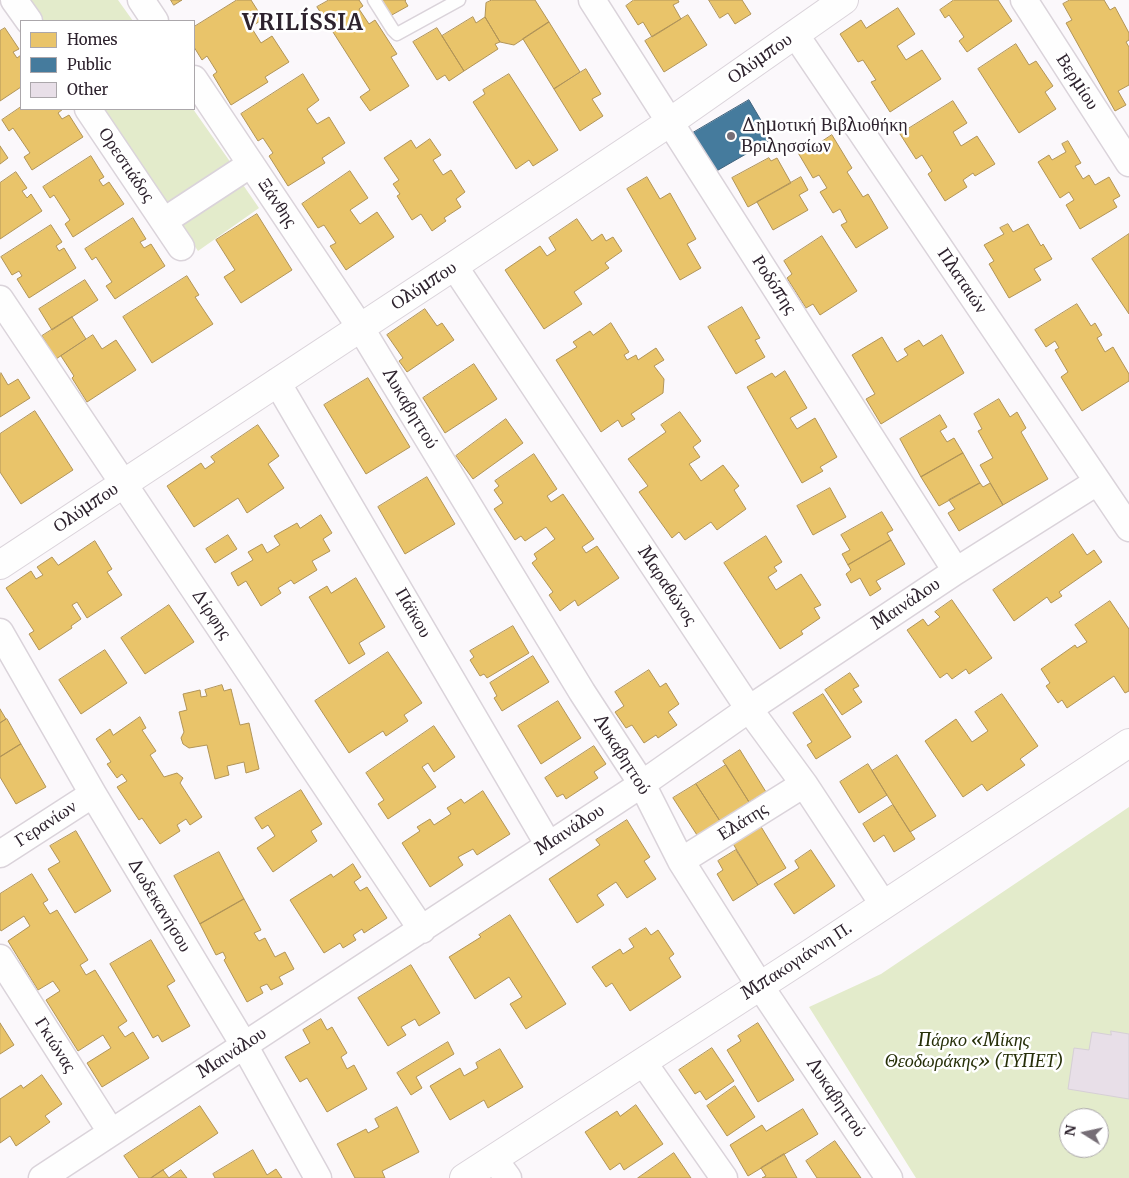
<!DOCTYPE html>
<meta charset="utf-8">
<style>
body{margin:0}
#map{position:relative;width:1129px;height:1178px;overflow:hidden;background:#fbf8fb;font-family:Merriweather,serif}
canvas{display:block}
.legend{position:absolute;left:20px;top:20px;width:175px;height:90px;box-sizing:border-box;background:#fff;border:1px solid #aba7ab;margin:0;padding:6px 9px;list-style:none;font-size:15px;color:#2e232e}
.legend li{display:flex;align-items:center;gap:10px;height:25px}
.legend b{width:25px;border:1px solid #aba7ab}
.north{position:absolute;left:1059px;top:1108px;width:50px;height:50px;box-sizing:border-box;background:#fff;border:1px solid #aba7ab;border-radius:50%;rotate:280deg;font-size:14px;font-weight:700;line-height:20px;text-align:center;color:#2e232e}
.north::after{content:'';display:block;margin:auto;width:18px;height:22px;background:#766e76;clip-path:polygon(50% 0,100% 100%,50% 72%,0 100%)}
</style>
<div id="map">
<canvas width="1129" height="1178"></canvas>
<ul class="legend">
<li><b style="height:14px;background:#e9c46a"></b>Homes</li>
<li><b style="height:14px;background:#457b9d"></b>Public</li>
<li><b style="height:14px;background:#e8dfe8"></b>Other</li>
</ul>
<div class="north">N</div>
</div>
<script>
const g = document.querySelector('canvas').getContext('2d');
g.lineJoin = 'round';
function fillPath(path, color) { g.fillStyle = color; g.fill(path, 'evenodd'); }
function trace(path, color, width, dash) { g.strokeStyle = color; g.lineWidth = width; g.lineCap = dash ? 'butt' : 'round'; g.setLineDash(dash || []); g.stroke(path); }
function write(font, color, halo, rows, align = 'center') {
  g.font = font + ' Merriweather,serif'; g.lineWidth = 5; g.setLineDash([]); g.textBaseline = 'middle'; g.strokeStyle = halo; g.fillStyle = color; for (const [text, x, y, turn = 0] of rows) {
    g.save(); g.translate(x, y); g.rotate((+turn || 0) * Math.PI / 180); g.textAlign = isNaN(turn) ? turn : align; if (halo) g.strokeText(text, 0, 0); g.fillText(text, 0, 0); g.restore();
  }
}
fillPath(new Path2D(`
 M25 0H118L133 21H39Z
 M99 109H193L231 163 164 205Z
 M239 179 259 208 198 251 184 230 182 223Z
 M1129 807V1178H916L809 1007 881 974ZM1069 1118H1099V1148H1069Z`), '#e3ebcb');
const homes = new Path2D(`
 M171 0H182L174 5Z
 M237 0H251L263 19 251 27 261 43 272 36 289 62 265 77 268 82 231 105 213 75 217 72 207 56 202 60 194 47V27Z
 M329 0H359L363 6 359 9 369 24 375 20 397 54 391 57 409 86 370 111 360 97 370 90 317 7Z
 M380 0H406L405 1 408 6 390 16Z
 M492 0H535L549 22 514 45 500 42 485 17 486 3Z
 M634 0H678L679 2 673 5 681 19 652 37 643 22 638 25 626 6Z
 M709 0H742L751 14 735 24 728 13 720 18Z
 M954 0H998L1012 21 967 52 959 41 964 37 949 15 945 18 940 10Z
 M1070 0H1104L1110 10 1115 7 1129 33V40L1126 42 1129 47V85L1118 91 1126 105 1115 111 1066 23 1072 20 1063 4Z
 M898 8 915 34 897 46 906 60 922 50 941 79 890 112 871 82 876 80 863 60 858 62 840 34 861 20 866 28Z
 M688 15 707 45 664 72 645 41Z
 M473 17 476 23 485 17 500 42 495 44 498 49 464 71 442 36Z
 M549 22 580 72 554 89 523 39Z
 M5 28 19 49 13 52 17 58 21 55V87L0 101V31Z
 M437 28 464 71 449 81 445 75 437 80 413 42Z
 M1016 44 1029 65 1036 61 1053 86 1045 92 1056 109 1019 133 978 69Z
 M586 69 601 94 592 99 603 116 580 131 554 89Z
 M303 74 319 100 307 109 317 124 329 117 345 143 322 158 325 163 288 186 269 156 273 153 263 138 258 141 241 114Z
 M509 74 558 150 533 166 529 160 516 169 473 102 485 94 483 90Z
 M953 101 967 123 953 132 961 146 977 136 995 164 975 176 973 173 963 180 967 187 945 201 928 174 932 171 922 155 916 159 900 134Z
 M21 107V109H63L58 113 62 119 69 115 83 137 32 170 24 157 30 153 13 128 9 131 2 120Z
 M832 135 852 168 847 172 863 197 868 194 888 228 856 248 841 225 847 222 840 209 833 213 820 192 827 188 819 175 813 178 797 151 809 144 811 148Z
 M430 139 441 155 433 160 443 175 451 170 465 192 456 199 461 207 444 218 446 221 432 231 421 214 412 220 397 196 400 194 393 184 399 180 384 158 411 140 416 148Z
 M1068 141 1081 163 1075 166 1083 179 1089 175 1095 185 1109 177 1120 196 1113 200 1117 207 1080 229 1066 205 1074 200 1069 192 1060 198 1038 162 1049 155 1052 160 1066 152 1062 144Z
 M0 146 8 158 0 164Z
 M91 156 104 177 99 180 103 186 109 182 124 204 73 237 65 224 70 220 54 195 50 198 43 187Z
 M769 158 771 161 777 158 791 183 748 207 732 178Z
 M350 171 368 198 350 210 360 224 377 212 394 237 346 270 330 246 336 243 324 225 318 228 302 204Z
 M16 172 27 188 22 191 27 198 31 194 42 211 0 239V183Z
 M647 177 660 199 670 193 696 239 687 244 701 268 680 280 627 189Z
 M801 177 808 190 799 195 808 210 773 230 757 202Z
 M257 214 292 270 241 303 224 277 235 270 216 240Z
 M133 218 146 239 140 242 144 248 151 244 165 266 115 299 106 286 112 282 96 257 92 260 85 249Z
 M577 219 592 241 602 234 606 241 613 237 622 251 605 263 609 268 574 292 582 304 544 329 505 270 540 246 547 256 556 250 549 238Z
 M1008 224 1013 232 1028 224 1041 246 1043 244 1052 259 1034 269 1041 280 1009 298 989 264 994 261 984 245 1004 234 1000 228Z
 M51 225 62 242 56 246 59 251 64 248 76 268 29 298 17 279 22 276 19 271 12 275 1 257Z
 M1129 234V314L1092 259Z
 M822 236 857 291 820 315 813 304 806 308 787 278 792 274 784 261Z
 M187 276 199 295 195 297 213 324 152 363 123 317Z
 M85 280 98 300 52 330 39 309Z
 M1077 304 1091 326 1095 323 1102 335 1097 338 1105 352 1113 347 1129 374V381L1082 411 1061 377 1068 372 1055 350 1059 348 1055 341 1046 347 1035 330Z
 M742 307 760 338 755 340 765 357 736 374 708 327Z
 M425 309 437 326 442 323 454 340 407 372 399 361 403 358 387 335Z
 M72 317 86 339 56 359 42 336Z
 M611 323 629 352 624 355 627 360 636 355 638 360 656 348 664 360 654 366 664 379 663 393 631 414 635 419 622 427 618 420 601 432 556 360 577 347 573 342 590 331 593 335Z
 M93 335 102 349 116 340 136 370 87 402 72 378 74 376 61 356Z
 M942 335 964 373 881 424 866 399 875 394 852 355 882 337 897 362 908 355 904 349 919 340 923 346Z
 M474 364 497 399 445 433 423 398Z
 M785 371 807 408 790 418 797 429 815 418 837 457 820 467 823 471 802 483 747 387 772 373 775 377Z
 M1 373 8 385 18 379 30 398 0 417V374Z
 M368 378 410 447 366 474 324 405Z
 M999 399 1010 417 1017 412 1026 428 1021 432 1048 479 1003 505 980 465 993 458 978 431 982 429 974 414Z
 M35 411 73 470 21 504 0 472V434Z
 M680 412 701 441 693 447 700 457 689 464 701 481 723 465 739 486 734 490 746 509 717 530 711 522 685 540 679 532 672 538 639 492 648 486 628 459 666 432 661 425Z
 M940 415 947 427 940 431 947 442 954 438 963 453 921 477 900 439Z
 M506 419 523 443 473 479 456 456Z
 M258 425 279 456 268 464 284 488 247 513 238 498 194 527 167 486 201 463 205 469 215 462 211 457Z
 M963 453 980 483 939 506 921 477Z
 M534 454 557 489 547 496 551 502 563 494 594 539 582 547 586 553 597 546 619 578 578 606 575 600 560 611 549 595 553 592 532 563 537 559 534 554 555 539 546 527 525 541 521 536 515 540 494 509 503 503 494 490 499 486 495 481Z
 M427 477 455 524 405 554 378 507Z
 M980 483 983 487 990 483 1003 505 959 531 948 513 955 509 949 500Z
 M830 488 846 517 813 535 797 506Z
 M882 512 893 530 887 533 891 540 848 565 842 554 850 550 841 535Z
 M321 515 332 533 323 539 330 551 312 561 317 570 294 584 291 580 278 588 281 593 261 606 246 581 238 586 231 573 253 560 248 552 262 544 267 553 280 545 274 536 297 523 300 528Z
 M1073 534 1087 555 1094 550 1102 562 1059 592 1062 596 1051 603 1047 597 1014 621 993 590Z
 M228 535 237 549 215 563 206 549Z
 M766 536 782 562 774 567 777 571 768 577 776 590 801 574 821 605 814 608 820 618 801 631 803 634 780 649 724 563Z
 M891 540 905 564 876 581 881 589 870 596 860 578 851 583 846 574 851 570 848 565Z
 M95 541 112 569 107 572 122 595 87 618 77 602 72 605 81 619 71 626 72 628 39 650 29 634 34 631 6 588 31 571 36 579 43 575 37 567 52 557 58 565Z
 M356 578 385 627 359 643 365 654 349 664 309 597 327 586 331 593Z
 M952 600 992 658 969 674 966 669 952 679 947 673 940 678 907 630 923 619 928 626 940 617 935 612Z
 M1110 601 1129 629V691L1125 693 1114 676 1067 708 1062 700 1058 703 1046 686 1050 683 1041 669 1075 645 1077 648 1087 642 1075 625Z
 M169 605 194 642 145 674 121 638Z
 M513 626 529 653 487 678 484 674 480 676 470 660 474 657 470 651Z
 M105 650 127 683 81 714 59 680Z
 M388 652 422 703 404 715 408 721 386 736 383 731 349 753 315 701Z
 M533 656 549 682 502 711 494 698 497 696 490 683Z
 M649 670 660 687 666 683 679 704 668 712 677 725 658 738 656 735 644 743 632 725 626 728 615 712 624 706 615 692Z
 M850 673 859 686 853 689 862 702 842 715 825 690Z
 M222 685 224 691 231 689 240 725 249 723 259 769 246 773 244 762 227 766 229 775 215 779 207 745 189 748 183 744 181 738 184 732 179 712 187 710 183 694 200 690 201 697 207 696 205 690Z
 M823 694 851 737 816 759 807 745 812 742 793 713Z
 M1002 694 1038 746 1020 759 1025 765 987 791 982 784 963 797 925 741 956 719 972 742 988 731 975 712Z
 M558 701 581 738 541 764 518 726Z
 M0 709 6 719 0 723Z
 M140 717 146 728 142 730 156 751 150 755 164 777 177 773 183 778 180 783 202 817 190 825 186 819 177 825 180 831 160 844 142 818 139 820 117 787 127 781 122 774 117 778 107 764 111 762 96 739 110 729 113 735Z
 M7 719 21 744 0 757V723Z
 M434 726 455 757 434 772 428 763 422 767 436 787 388 819 378 804 384 800 366 773Z
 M21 744 46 787 16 804 0 777V757Z
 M594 746 606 764 594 772 598 778 566 799 563 794 557 797 545 778Z
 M740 750 766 792 749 802 723 761Z
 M897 755 936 816 910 832 872 771Z
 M868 764 887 795 859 813 840 782Z
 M726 765 749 802 720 821 696 784Z
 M696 784 720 821 697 835 673 798Z
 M301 790 322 824 311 831 317 841 273 872 257 848 275 836 268 825 262 829 255 818Z
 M483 791 510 834 477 855 473 849 458 857 463 865 430 887 402 843 420 831 417 827 430 819 434 825 451 814 447 808 461 799 464 803Z
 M893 805 915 839 894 852 884 835 874 842 863 824Z
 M627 820 650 857 644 861 656 879 627 898 616 882 597 895 604 905 577 923 549 879 600 845 596 840Z
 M760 825 786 868 758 885 732 842Z
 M76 831 111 891 75 913 48 869 60 862 50 846Z
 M736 850 758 885 733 901 717 874 723 870 718 861Z
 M811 850 835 886 794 914 774 884 799 868 795 861Z
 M219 852 244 899 200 924 174 876Z
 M353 864 361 877 354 882 360 891 367 887 387 918 364 933 362 929 353 935 356 940 343 948 340 943 324 953 290 900 331 874 333 877Z
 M32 874 48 900 43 903 50 914 57 910 88 960 80 965 86 975 95 970 127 1021 118 1027 125 1037 133 1032 149 1058 102 1087 87 1063 111 1048 103 1035 78 1051 46 1000 60 991 53 981 38 990 8 941 30 926 24 916 1 931 0 929V894Z
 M244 899 261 930 254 933 259 941 265 938 275 957 285 952 294 969 279 977 283 984 271 990 267 984 260 987 263 993 247 1002 224 960 226 958 223 952 216 955 200 924Z
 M510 915 566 1004 526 1029 510 1004 522 997 509 977 475 999 449 957 481 937 479 935Z
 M646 928 651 935 658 930 674 954 669 958 681 977 630 1011 612 983 606 987 592 967 620 949 623 954 634 947 629 939Z
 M151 940 175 981 167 986 190 1026 162 1042 158 1035 153 1038 110 964Z
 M411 965 440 1013 419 1026 415 1019 401 1027 406 1035 388 1046 358 998Z
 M321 1019 327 1030 332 1027 347 1053 341 1057 347 1069 354 1065 367 1089 327 1112 307 1078 300 1082 285 1057 310 1043 303 1030Z
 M0 1023 14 1045 0 1054Z
 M758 1023 794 1080 758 1102 727 1050 741 1041 738 1036Z
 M448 1042 454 1054 416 1077 422 1088 411 1095 397 1073Z
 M712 1048 734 1081 706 1100 700 1091 695 1094 679 1070Z
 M500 1049 523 1087 488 1108 484 1100 450 1120 430 1086 460 1068 464 1076 478 1068 476 1063Z
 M42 1075 62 1104 45 1116 50 1122 16 1146 10 1136 0 1143V1099L21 1085 23 1088Z
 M735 1086 755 1117 727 1136 707 1106Z
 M636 1105 663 1144 624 1170 620 1163 610 1170 585 1132 617 1111 620 1116Z
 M200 1106 218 1133 151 1178H139L124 1156Z
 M397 1107 419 1152 382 1171 385 1178H355L337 1144 366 1129 368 1133 379 1127 375 1119Z
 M803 1109 818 1134 748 1176 730 1145 762 1125 766 1131Z
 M835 1141 861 1178H817L806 1161Z
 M253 1150 267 1175 276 1169 282 1178H215L213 1174Z
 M674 1153 691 1178H638Z
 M784 1154 797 1178H762L766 1176 761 1168Z
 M163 1170 169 1178H151Z
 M181 1170 187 1178H169Z`);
fillPath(homes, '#e9c46a');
trace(homes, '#b19458', 1);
const public = new Path2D(`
 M749 100 772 139 713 173 691 134Z`);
fillPath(public, '#457b9d');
trace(public, '#3e617c', 1);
const building = new Path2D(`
 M1111 1031 1129 1034V1099L1068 1089 1074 1048 1089 1050 1092 1032 1111 1035Z`);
fillPath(building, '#e8dfe8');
trace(building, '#d6cfd6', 1);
const service = new Path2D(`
 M374 0 393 30 397 34 459 0`);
const minor = new Path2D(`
 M14 0 29 21
 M141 0 155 21
 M592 0 956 571
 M1024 0 1129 163
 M795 34 1129 528
 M194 79 360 327 582 692 642 784 681 861 760 986 889 1178
 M88 109 181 247
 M164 221 251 164
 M454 266 749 709 804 784 883 904
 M0 299 422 930
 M277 382 548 844
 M0 632 93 794 244 1045 318 1178
 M0 854 93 794
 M681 861 804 784
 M0 958 111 1132
 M643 1062 724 1178
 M494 1159 508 1178
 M42 1178 642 784 749 709 956 571 1097 482`);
const tertiary = new Path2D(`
 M0 565 454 266 670 122 844 0
 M464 1178 811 953 1129 743`);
trace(service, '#dad3da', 15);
trace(minor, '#dad3da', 29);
trace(tertiary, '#dad3da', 30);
trace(service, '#fefefe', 12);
trace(minor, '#fefefe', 26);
trace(tertiary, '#fefefe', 28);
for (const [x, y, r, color] of [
 [731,136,5,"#766e76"]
]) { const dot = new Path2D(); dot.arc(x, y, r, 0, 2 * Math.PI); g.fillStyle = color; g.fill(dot); trace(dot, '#fff', 2); }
write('18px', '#2e232e', '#fff', [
 ["Ολύμπου",760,59,-35],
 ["Βερμίου",1077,82,57],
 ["Ορεστιάδος",126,165,56],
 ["Ξάνθης",277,203,56],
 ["Πλαταιών",962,281,56],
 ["Ροδόπης",774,285,57],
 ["Ολύμπου",424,286,-33],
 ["Λυκαβηττού",410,409,59],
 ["Ολύμπου",86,508,-34],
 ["Μαραθώνος",667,586,56],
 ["Μαινάλου",906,604,-34],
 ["Πάϊκου",413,613,60],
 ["Δίρφης",211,614,56],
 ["Λυκαβηττού",622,755,58],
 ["Ελάτης",743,822,-32],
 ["Γερανίων",46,824,-33],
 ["Μαινάλου",570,830,-33],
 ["Δωδεκανήσου",159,905,59],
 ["Μπακογιάννη Π.",797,961,-33],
 ["Γκιώνας",55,1045,58],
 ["Μαινάλου",232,1053,-33],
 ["Λυκαβηττού",836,1098,56]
]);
write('18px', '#2e232e', '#fff', [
 ["Δημοτική Βιβλιοθήκη",741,126],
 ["Βριλησσίων",741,147]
], 'left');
write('italic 18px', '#262f08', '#fff', [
 ["Πάρκο «Μίκης",974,1041],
 ["Θεοδωράκης» (ΤΥΠΕΤ)",974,1062]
]);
g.letterSpacing = '1px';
write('bold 22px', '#2e232e', '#fff', [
 ["VRILÍSSIA",303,24]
]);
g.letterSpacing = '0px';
</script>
